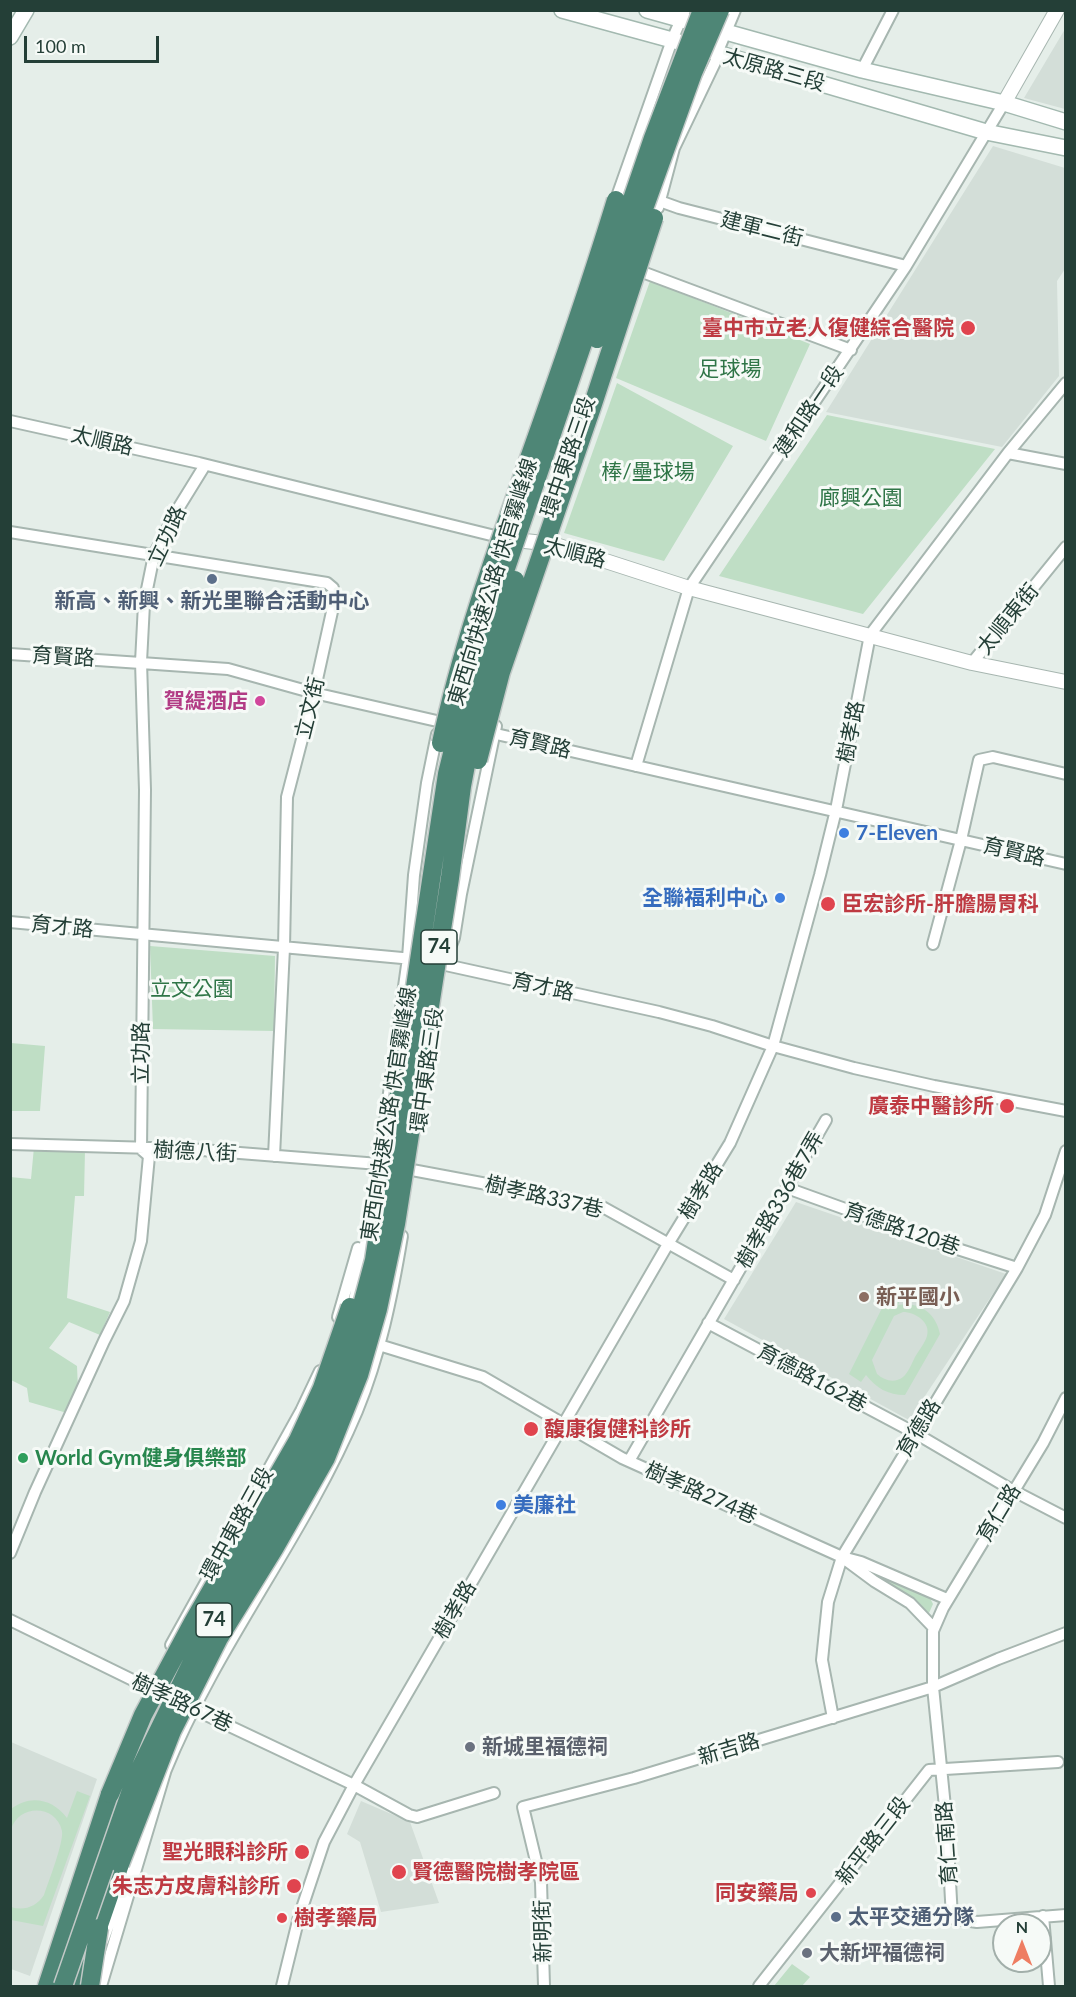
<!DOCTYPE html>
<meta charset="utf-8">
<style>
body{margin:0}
#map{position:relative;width:1076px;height:1997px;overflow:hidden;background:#e5eee9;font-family:Lato,sans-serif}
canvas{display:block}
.frame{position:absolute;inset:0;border:12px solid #243f37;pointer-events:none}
.north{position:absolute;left:992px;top:1913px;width:60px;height:60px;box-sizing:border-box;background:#f6faf7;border:2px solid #a2afaa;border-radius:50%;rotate:0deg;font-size:16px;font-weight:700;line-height:24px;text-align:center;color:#243f37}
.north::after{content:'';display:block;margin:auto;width:21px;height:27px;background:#ee7d62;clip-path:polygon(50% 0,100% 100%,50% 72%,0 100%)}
.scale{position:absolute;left:24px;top:36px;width:135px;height:27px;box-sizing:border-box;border:3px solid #243f37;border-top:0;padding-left:8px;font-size:18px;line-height:21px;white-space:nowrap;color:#243f37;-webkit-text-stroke:4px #f6faf7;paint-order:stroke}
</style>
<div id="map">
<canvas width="1076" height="1997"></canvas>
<div class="frame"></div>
<div class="north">N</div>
<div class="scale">100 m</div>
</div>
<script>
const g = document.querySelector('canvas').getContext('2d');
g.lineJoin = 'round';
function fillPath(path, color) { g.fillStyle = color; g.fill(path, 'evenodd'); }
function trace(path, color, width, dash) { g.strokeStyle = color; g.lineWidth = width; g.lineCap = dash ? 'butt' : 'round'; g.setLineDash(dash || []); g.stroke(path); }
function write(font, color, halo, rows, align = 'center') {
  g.font = font + ' Lato,"Noto Sans TC",sans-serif'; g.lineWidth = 6; g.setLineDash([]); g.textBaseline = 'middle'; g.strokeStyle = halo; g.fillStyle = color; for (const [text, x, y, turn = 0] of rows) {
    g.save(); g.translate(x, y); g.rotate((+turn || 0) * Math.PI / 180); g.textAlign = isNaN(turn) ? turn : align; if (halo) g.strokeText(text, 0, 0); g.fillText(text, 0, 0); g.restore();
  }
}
fillPath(new Path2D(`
 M1065 29V109L1024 98Z
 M993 146 1065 168V269L1057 281 1059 376 1002 447 826 412Z
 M796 1202 1006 1274 909 1420 724 1319Z
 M11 1742 97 1779 30 1976 11 1969Z
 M361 1801 410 1822 439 1903 381 1912 360 1842 347 1834Z`), '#d3ded8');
fillPath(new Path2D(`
 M650 281 810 344 766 441 616 378Z
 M617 383 733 446 664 561 564 533Z
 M827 415 995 449 863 614 719 576Z
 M150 946 275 956 274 1031 153 1029Z
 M11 1043 45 1046 40 1111H11Z
 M34 1147 85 1150 84 1196H75L67 1298 110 1312 100 1335 69 1322 49 1348 77 1366 78 1389 67 1413 29 1402 27 1388 11 1380 10 1177 31 1179Z
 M891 1290 902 1295 898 1305C919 1301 936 1313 940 1334L905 1395C888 1395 876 1388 866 1375L861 1382 849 1374ZM903 1312C915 1312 931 1322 927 1336 925 1343 919 1350 915 1357 912 1363 908 1373 903 1377 894 1384 884 1380 877 1374L872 1360 894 1316Z
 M868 1571H871L929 1596 933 1604 929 1613Z
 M77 1791 90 1796 43 1926 11 1920V1907C24 1911 36 1907 44 1895 48 1883 64 1842 62 1831 56 1804 18 1804 11 1830V1809C30 1794 53 1799 67 1818Z
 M792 1964 810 1977 802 1986H774Z`), '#bfdec5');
const minor = new Path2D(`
 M862 70 893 10
 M654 199 679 208 906 266
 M614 205 672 40 685 10
 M658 208 674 148 719 54 720 46 735 10
 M651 220 659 201
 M645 273 851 350
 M10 421 199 463 495 536
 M1008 453 1066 464
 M10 532 327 583 333 588 335 598 314 693 287 797 284 948 274 1156
 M10 654 228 669 314 693 450 724
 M972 663 1066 547
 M483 731 1066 864
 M636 766 689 588 906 266 1004 103
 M10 922 413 959
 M933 944 961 840 979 760 993 757 1066 774
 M432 962 659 1012 712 1026 773 1046 854 1068 934 1086 1066 1111
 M443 964 454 938 461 894 496 726
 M10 1144 189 1149 379 1164
 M412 1170 599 1205 734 1280
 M787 1188 948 1246 1017 1268
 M353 1306 375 1193 408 958 414 875 427 783 437 734
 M338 1317 358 1248
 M708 1323 915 1433 1012 1490 1066 1518
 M379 1345 483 1377 622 1458 842 1557 861 1562 947 1599
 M1066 1398 1043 1443 943 1608 933 1631V1687L947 1827 952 1918 977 1922 1066 1915
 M629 1461 826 1120
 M10 1553 35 1492 104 1341 124 1301 141 1241 149 1156 141 1149 145 790 141 662 144 604 154 555 176 512 205 465
 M847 1561 874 1581 910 1603 934 1628
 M10 1620 149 1688 354 1785 409 1815 417 1817 494 1793
 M171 1645 301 1411 320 1371
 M833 1718 822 1660 828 1602 842 1557 1017 1268 1045 1215 1066 1151
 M165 1772C216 1645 304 1537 357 1411 380 1355 392 1296 402 1236
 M1043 1916 1049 1986
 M103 1941 146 1823
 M101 1986 166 1769
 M282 1986 299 1917 324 1842 354 1785 668 1244 730 1143 773 1046 820 875 836 810 870 635 1008 453 1066 383
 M544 1986 541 1882 523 1807 634 1778 933 1687 998 1659 1066 1633
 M759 1986 929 1770 1058 1762`);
const tertiary = new Path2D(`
 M1004 103 1057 10
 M506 539 553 544 689 588 972 663 1066 682`);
const secondary = new Path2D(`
 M562 10 672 40 986 132 1066 148
 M647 10 862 70 1004 103 1066 122
 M10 37 26 10`);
const trunk = new Path2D(`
 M47 1986 110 1794
 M78 1986 120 1864`);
trace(minor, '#a7b6b0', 14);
trace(tertiary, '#a7b6b0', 16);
trace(secondary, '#a3b9b0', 18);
trace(trunk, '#c2c9c7', 21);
trace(minor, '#fff', 10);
trace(tertiary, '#fff', 14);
trace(secondary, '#fff', 15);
trace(trunk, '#4e8676', 18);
const trunkBridge = new Path2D(`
 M597 339 693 73 720 10
 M441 743C460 653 490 568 521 481 554 388 587 295 616 200
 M478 760 501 672 592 407 654 218
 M110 1794 143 1715 193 1622 298 1440 322 1388 350 1307
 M120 1864 172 1731 219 1638 274 1549 326 1458 359 1375 378 1309 396 1224 450 878 462 786 477 707 487 665 515 580
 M63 1986 135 1779 207 1631 311 1450 335 1396 352 1342 374 1260 447 774 476 656 653 138 702 10
 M90 1986 99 1928`);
trace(trunkBridge, '#c2c9c7', 21, []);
trace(trunkBridge, '#4e8676', 18);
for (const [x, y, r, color] of [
 [968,328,8,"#e0444e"],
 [212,579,6,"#5c6f8a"],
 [260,701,6,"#d1479c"],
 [844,833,6,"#3f7fe0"],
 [780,898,6,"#3f7fe0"],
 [828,904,8,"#e0444e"],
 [1007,1106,8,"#e0444e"],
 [864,1297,6,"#8d6e63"],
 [531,1429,8,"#e0444e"],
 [23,1458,6,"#2e9e5b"],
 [501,1505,6,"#3f7fe0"],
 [470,1747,6,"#6b7280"],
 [302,1852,8,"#e0444e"],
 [399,1872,8,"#e0444e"],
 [294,1886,8,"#e0444e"],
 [811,1893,6,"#e0444e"],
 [836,1917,6,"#5c6f8a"],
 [282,1918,6,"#e0444e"],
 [807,1953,6,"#6b7280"]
]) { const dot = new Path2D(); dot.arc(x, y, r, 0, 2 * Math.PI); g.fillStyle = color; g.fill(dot); trace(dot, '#f6faf7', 2); }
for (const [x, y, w] of [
 [439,947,36],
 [214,1620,36]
]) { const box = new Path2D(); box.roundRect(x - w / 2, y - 17, w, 34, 4.5); g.fillStyle = '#f6faf7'; g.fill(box); trace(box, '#243f37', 1.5); }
write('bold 20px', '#243f37', null, [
 ["74",439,947],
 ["74",214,1620]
]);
write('21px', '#243f37', '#f6faf7', [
 ["太原路三段",774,70,16],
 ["建軍二街",762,229,14],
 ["建和路一段",809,411,-56],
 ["太順路",102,441,13],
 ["環中東路三段",568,457,-71],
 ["立功路",167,536,-65],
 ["太順路",575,553,15],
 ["東西向快速公路 快官霧峰線",493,582,-73],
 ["太順東街",1008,619,-51],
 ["育賢路",63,657,3],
 ["立文街",310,708,-76],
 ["樹孝路",851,732,-79],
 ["育賢路",540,744,13],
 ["育賢路",1014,852,13],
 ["育才路",62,927,6],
 ["育才路",543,987,12],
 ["立功路",141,1053,-90],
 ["環中東路三段",427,1070,-82],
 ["東西向快速公路 快官霧峰線",389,1114,-81],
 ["樹德八街",195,1152,3],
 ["樹孝路",701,1191,-59],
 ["樹孝路337巷",544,1197,13],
 ["樹孝路336巷7弄",780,1200,-60],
 ["育德路120巷",902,1229,19],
 ["育德路162巷",812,1378,28],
 ["育德路",919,1428,-59],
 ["樹孝路274巷",701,1493,24],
 ["育仁路",999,1513,-59],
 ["環中東路三段",237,1524,-61],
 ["樹孝路",455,1610,-60],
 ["樹孝路67巷",182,1703,25],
 ["新吉路",729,1749,-17],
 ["新平路三段",873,1841,-52],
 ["育仁南路",947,1843,-94],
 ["新明街",543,1931,-91]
]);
write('bold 21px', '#be3a42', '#f6faf7', [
 ["臺中市立老人復健綜合醫院",954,328],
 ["臣宏診所-肝膽腸胃科",842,904,"left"],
 ["廣泰中醫診所",994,1106],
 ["馥康復健科診所",544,1429,"left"],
 ["聖光眼科診所",288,1852],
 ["賢德醫院樹孝院區",412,1872,"left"],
 ["朱志方皮膚科診所",280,1886],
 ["同安藥局",799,1893],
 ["樹孝藥局",294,1918,"left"]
], 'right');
write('21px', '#2f7547', '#f6faf7', [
 ["足球場",730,369],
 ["棒/壘球場",648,472],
 ["廊興公園",861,498],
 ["立文公園",192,989]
]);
write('bold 21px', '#4e5e75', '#f6faf7', [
 ["新高、新興、新光里聯合活動中心",212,601],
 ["太平交通分隊",848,1917,"left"]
]);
write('bold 21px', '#b23c85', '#f6faf7', [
 ["賀緹酒店",248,701]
], 'right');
write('bold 21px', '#366cbe', '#f6faf7', [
 ["7-Eleven",856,833],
 ["全聯福利中心",768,898,"right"],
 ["美廉社",513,1505]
], 'left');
write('bold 21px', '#785e54', '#f6faf7', [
 ["新平國小",876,1297]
], 'left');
write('bold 21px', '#27864d', '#f6faf7', [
 ["World Gym健身俱樂部",35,1458]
], 'left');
write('bold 21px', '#5b616d', '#f6faf7', [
 ["新城里福德祠",482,1747],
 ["大新坪福德祠",819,1953]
], 'left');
</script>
